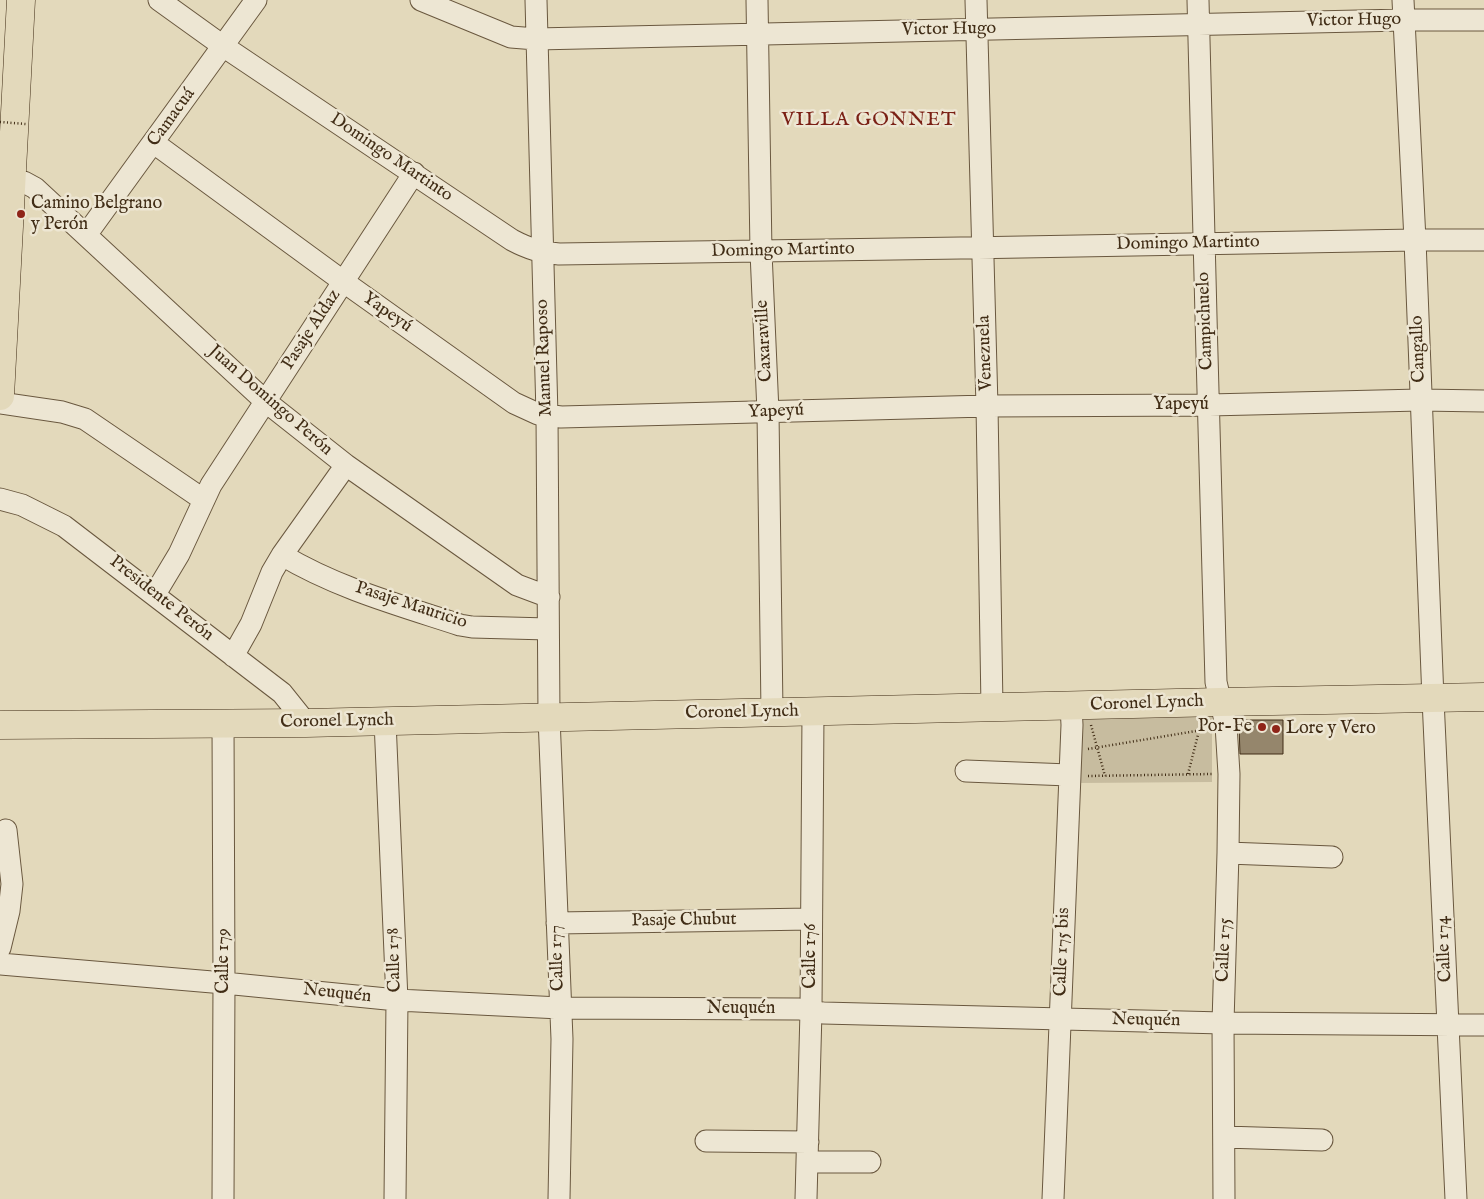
<!DOCTYPE html>
<meta charset="utf-8">
<style>
body{margin:0}
canvas{display:block;background:#e3d9bb}
</style>
<canvas width="1484" height="1199"></canvas>
<script>
const g = document.querySelector('canvas').getContext('2d');
g.lineJoin = 'round';
function fillPath(path, color) { g.fillStyle = color; g.fill(path, 'evenodd'); }
function trace(path, color, width, dash) { g.strokeStyle = color; g.lineWidth = width; g.lineCap = dash ? 'butt' : 'round'; g.setLineDash(dash || []); g.stroke(path); }
function write(font, color, halo, rows, align = 'center') {
  g.font = font + ' "IM FELL English",serif'; g.lineWidth = 5; g.setLineDash([]); g.textBaseline = 'middle'; g.strokeStyle = halo; g.fillStyle = color; for (const [text, x, y, turn = 0] of rows) {
    g.save(); g.translate(x, y); g.rotate((+turn || 0) * Math.PI / 180); g.textAlign = isNaN(turn) ? turn : align; if (halo) g.strokeText(text, 0, 0); g.fillText(text, 0, 0); g.restore();
  }
}
fillPath(new Path2D(`
 M1212 711V782L1078 783 1080 721 1092 717Z`), '#c7bc9f');
const building = new Path2D(`
 M1243 720H1283V754H1240L1239 726Z`);
fillPath(building, '#95866c');
trace(building, '#412d16', 1);
const minor = new Path2D(`
 M159 0 223 46 512 240C529 249 540 252 559 254 844 251 1130 245 1415 240H1484
 M421 0 511 37 536 39 1404 20H1484
 M536 0 547 415 549 717 562 1039 559 1199
 M757 0 761 252 768 412 772 712
 M976 0 987 406 992 707
 M1198 0C1203 227 1210 455 1216 682L1226 725 1229 774 1228 853 1223 1023 1224 1199
 M1403 0 1415 240 1433 699 1456 1199
 M154 143 344 282 514 403 538 414 561 417 987 406 1209 405 1420 400 1484 401
 M12 180 24 182 35 188 265 401 346 465 517 585 549 597
 M86 235 256 0
 M0 403 62 412 85 419 204 500
 M0 499 22 505 64 526 282 693 306 723
 M282 555C337 588 399 605 460 625L472 627 548 629
 M155 594 179 554 211 485 414 173
 M233 656 251 624 272 572 282 555 346 465
 M385 721 397 1000 395 1199
 M966 771 1069 775
 M1228 853 1332 857
 M557 923 811 919
 M0 948 9 911 12 884 6 830
 M0 964 224 983 397 1000 560 1008 799 1009 823 1013 1223 1023 1484 1025
 M1224 1137 1322 1140
 M706 1141 808 1142
 M807 1162H870
 M223 1199 224 983 223 723
 M806 1199 811 1011 813 712
 M1053 1199 1072 725 1071 706`);
const major = new Path2D(`
 M0 396 21 0
 M0 725 306 723 1220 702 1484 697`);
trace(minor, '#6a583f', 23);
trace(major, '#412d16', 29);
trace(new Path2D(`
 M1091 725 1105 776
 M1088 749 1208 729
 M1188 774 1201 723
 M1088 776 1212 774`), '#412d16', 2.5, [1, 2.5]);
trace(minor, '#ede6d3', 21);
trace(major, '#e3d9bb', 28);
trace(new Path2D(`
 M0 122 26 124`), '#412d16', 2.5, [1, 2.5]);
for (const [x, y, r, color] of [
 [21,214,5,"#8f2418"],
 [1262,727,5,"#8f2418"],
 [1276,729,5,"#8f2418"]
]) { const dot = new Path2D(); dot.arc(x, y, r, 0, 2 * Math.PI); g.fillStyle = color; g.fill(dot); trace(dot, '#ede6d3', 2); }
write('18px', '#412d16', '#ede6d3', [
 ["Victor Hugo",1354,21,-1],
 ["Victor Hugo",949,30,-1],
 ["Camacuá",172,118,-54],
 ["Domingo Martinto",391,158,34],
 ["Domingo Martinto",1188,244,-1],
 ["Domingo Martinto",783,251,-1],
 ["Yapeyú",387,313,35],
 ["Campichuelo",1206,321,-92],
 ["Pasaje Aldaz",312,330,-57],
 ["Caxaraville",765,341,-93],
 ["Cangallo",1419,349,-92],
 ["Venezuela",986,353,-92],
 ["Manuel Raposo",545,358,-92],
 ["Juan Domingo Perón",270,401,41],
 ["Yapeyú",1181,405],
 ["Yapeyú",776,412,-2],
 ["Presidente Perón",161,599,38],
 ["Pasaje Mauricio",411,606,18],
 ["Coronel Lynch",1147,704,-2],
 ["Coronel Lynch",742,713,-1],
 ["Coronel Lynch",337,722,-1],
 ["Pasaje Chubut",684,921,-1],
 ["Calle 174",1445,949,-93],
 ["Calle 175",1225,950,-88],
 ["Calle 175 bis",1063,952,-88],
 ["Calle 176",811,956,-90],
 ["Calle 177",558,958,-92],
 ["Calle 178",395,960,-92],
 ["Calle 179",224,961,-90],
 ["Neuquén",337,994,6],
 ["Neuquén",741,1009],
 ["Neuquén",1146,1021,1]
]);
write('18px', '#412d16', '#ede6d3', [
 ["Camino Belgrano",31,204],
 ["y Perón",31,225],
 ["Por-Fe",1252,727,"right"],
 ["Lore y Vero",1286,729]
], 'left');
g.letterSpacing = '1px';
write('20px', '#7a1f14', '#ede6d3', [
 ["VILLA GONNET",869,121]
]);
g.letterSpacing = '0px';
</script>
